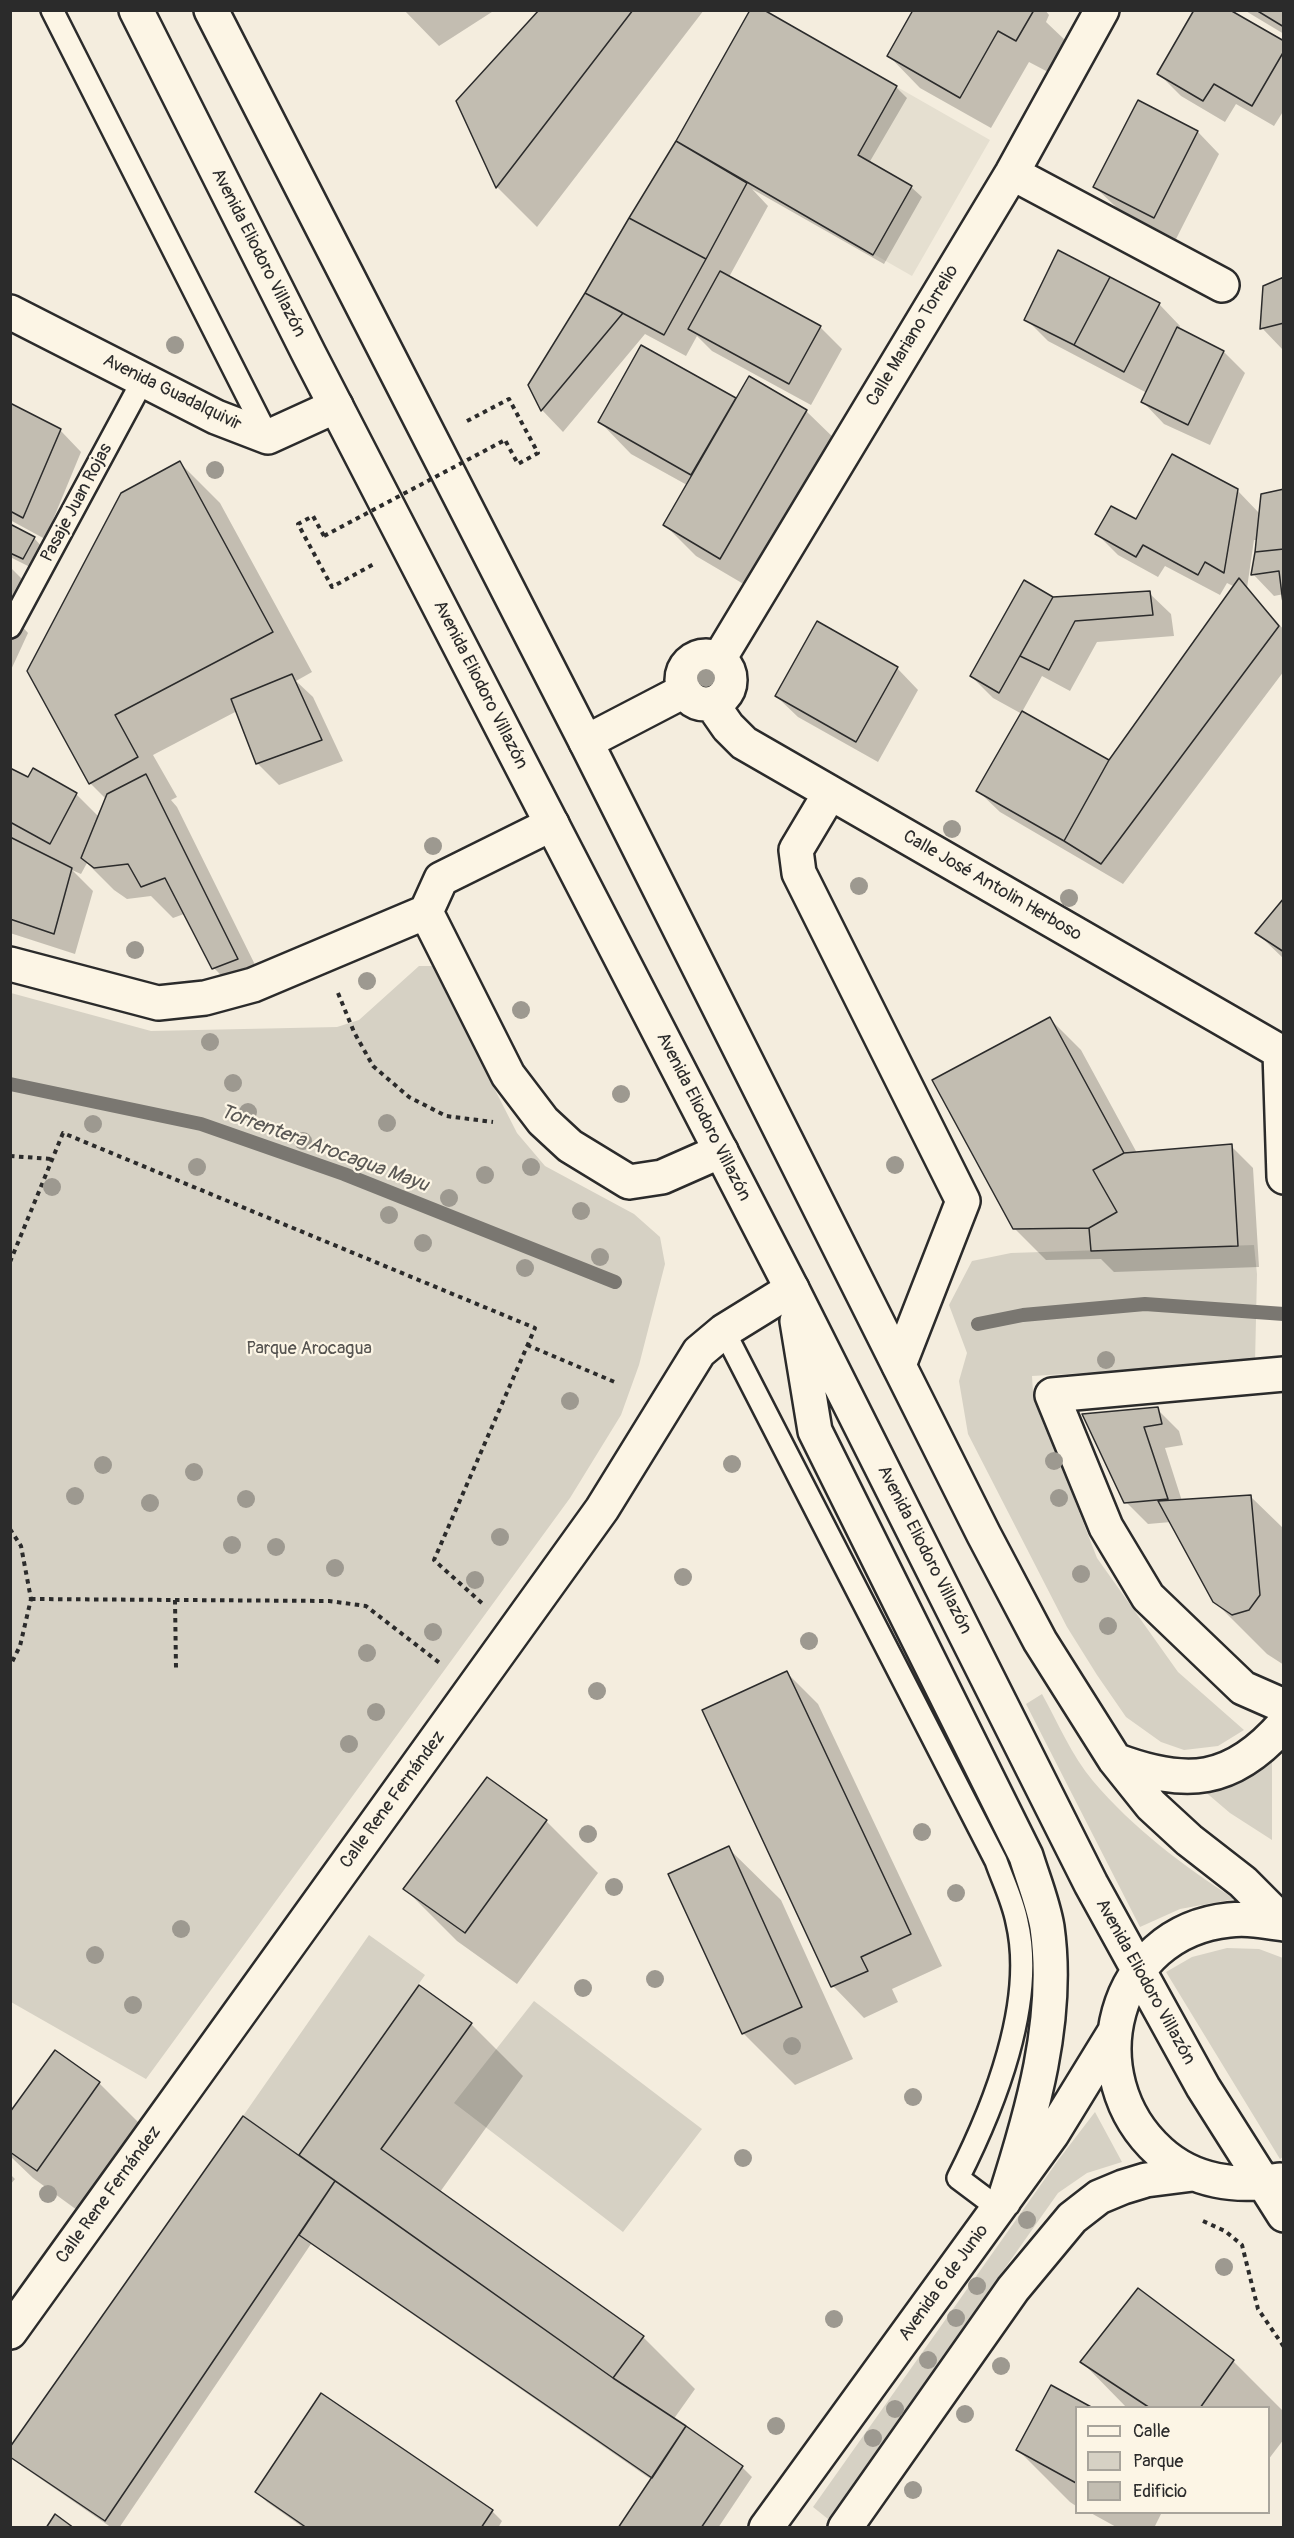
<!DOCTYPE html>
<meta charset="utf-8">
<style>
body{margin:0}
#map{position:relative;width:1294px;height:2538px;overflow:hidden;background:#f4edde;font-family:Pangolin,sans-serif}
canvas{display:block}
.frame{position:absolute;inset:0;border:12px solid #2b2b2b;pointer-events:none}
.legend{position:absolute;left:1075px;top:2406px;width:195px;height:108px;box-sizing:border-box;background:#fcf5e5;border:2px solid #a8a49b;margin:0;padding:8px 10px;list-style:none;font-size:18px;color:#2b2b2b}
.legend li{display:flex;align-items:center;gap:12px;height:30px}
.legend b{width:30px;border:2px solid #a8a49b}
</style>
<div id="map">
<canvas width="1294" height="2538"></canvas>
<div class="frame"></div>
<ul class="legend">
<li><b style="height:8px;background:#fcf5e5"></b>Calle</li>
<li><b style="height:16px;background:#d6d1c4"></b>Parque</li>
<li><b style="height:16px;background:#c2bdb1"></b>Edificio</li>
</ul>
</div>
<script>
const g = document.querySelector('canvas').getContext('2d');
g.lineJoin = 'round';
function fillPath(path, color) { g.fillStyle = color; g.fill(path, 'evenodd'); }
function trace(path, color, width, dash) { g.strokeStyle = color; g.lineWidth = width; g.lineCap = dash ? 'butt' : 'round'; g.setLineDash(dash || []); g.stroke(path); }
function write(font, color, halo, rows, align = 'center') {
  g.font = font + ' Pangolin,sans-serif'; g.lineWidth = 4.5; g.setLineDash([]); g.textBaseline = 'middle'; g.strokeStyle = halo; g.fillStyle = color; for (const [text, x, y, turn = 0] of rows) {
    g.save(); g.translate(x, y); g.rotate((+turn || 0) * Math.PI / 180); g.textAlign = isNaN(turn) ? turn : align; if (halo) g.strokeText(text, 0, 0); g.fillText(text, 0, 0); g.restore();
  }
}
fillPath(new Path2D(`
 M750 10 764 11 990 140 912 276 676 141Z`), '#e5dfd0');
fillPath(new Path2D(`
 M419 966H432L517 1133 545 1166 634 1214 660 1237 665 1264 639 1365 621 1415 570 1498 146 2079 11 2002V993L151 1031 337 1027 359 1020Z
 M1254 1245 1257 1274 1255 1363 1032 1376 1033 1393 1097 1558 1178 1672 1244 1730 1218 1746 1184 1750 1161 1742 1126 1717 1097 1675 1067 1627 968 1434 959 1381 967 1353 949 1305 972 1261 1011 1253Z
 M1042 1694C1058 1723 1072 1756 1093 1781 1133 1828 1183 1866 1235 1899L1180 1909 1140 1927 1026 1704Z
 M1272 1759V1840L1230 1813 1203 1790 1246 1776Z
 M369 1935 425 1975 299 2155 243 2116Z
 M1227 1948 1259 1949 1283 1958 1284 2156 1280 2159 1166 1972 1192 1957Z
 M534 2001 702 2129 623 2232 454 2103Z
 M1095 2112 1122 2162 1087 2173 1058 2193 828 2519 813 2507 1059 2159Z`), '#d6d1c4');
fillPath(new Path2D(`
 M404 10H495L439 46Z
 M541 10H704L537 227 497 187 458 101Z
 M752 10 896 87 907 98 869 163 911 187 922 197 884 264 752 189 768 206 729 277 820 327 842 349 811 405 712 351 697 336 686 356 645 334 563 432 542 410 530 385 677 142Z
 M914 10H1045L1049 15 1046 22 1066 41 1048 72 1029 62 991 128 920 88 889 56Z
 M1244 10H1284V34Z
 M1284 43V110L1274 126 1236 104 1225 122 1181 96 1159 74Z
 M1138 102 1198 132 1219 154 1176 239 1117 208 1095 187Z
 M1284 279V350H1283L1262 328Z
 M1159 304 1180 326 1178 330 1224 352 1245 373 1210 445 1164 424 1143 402 1147 393 1048 341 1026 319Z
 M642 347 737 400 806 411 838 442 752 589 696 556 665 525 687 485 631 454 600 422Z
 M10 403 60 430 81 452 45 539 10 520Z
 M180 463 220 503 312 672 296 681 313 697 343 761 279 785 257 763 237 711 153 755 177 797 171 800 177 807 268 991 245 1000 214 968 184 914 173 918 151 896 127 899 114 890 87 863 81 874 72 870 93 891 75 954 10 933V770L29 779 76 794 99 817 106 799 90 783Z
 M1237 490 1260 514 1284 491V594L1274 596 1253 574 1257 540H1254L1247 588 1284 630V671L1123 884 1000 812 978 791 1022 714 993 698 971 676 1024 582 1053 598 1149 593 1171 614 1174 636 1097 642 1070 691 1042 676 1022 712 1110 762 1235 587 1227 583 1220 595 1165 566 1158 577 1118 555 1097 534Z
 M10 526 34 538 44 549 34 569 10 557Z
 M10 567 35 592 19 623 28 633 10 672Z
 M897 668 918 690 878 762 798 717 776 696Z
 M1284 901V959L1257 933Z
 M1050 1019 1081 1050 1137 1153 1231 1146 1253 1168 1259 1267 1114 1272 1101 1259 1046 1260 1014 1228Z
 M1157 1409 1179 1431 1183 1445 1165 1448 1182 1501 1250 1496 1284 1529V1665L1267 1654 1214 1601 1171 1522 1148 1524 1126 1502 1084 1416Z
 M787 1673 818 1704 942 1966 892 1989 898 2002 864 2018 833 1986Z
 M546 1821 598 1873 517 1984 457 1941 405 1889Z
 M728 1848 781 1900 853 2059 795 2085 743 2033Z
 M471 2024 523 2076 440 2192 643 2337 695 2389 673 2420 742 2467 752 2477 718 2528H620L652 2480 311 2244 119 2528H112L19 2464 10 2456 305 2162 301 2155Z
 M99 2083 139 2123 77 2210 33 2178 10 2156V2114Z
 M10 2174 15 2179 10 2185Z
 M1233 2361 1284 2412V2439L1268 2460V2408H1127L1082 2362Z
 M1076 2408V2506L1070 2502 1018 2450Z
 M257 2492 492 2511 502 2521 498 2528H304L267 2502Z
 M1089 2512H1162L1154 2528H1118Z`), '#0003');
trace(new Path2D(`
 M10 1084 201 1124 344 1174 615 1282
 M978 1324 1023 1315 1145 1304 1284 1314`), '#7a7771', 14);
const building = new Path2D(`
 M539 10H633L496 188 456 101Z
 M750 10H764L897 86 858 155 912 186 873 255 676 141Z
 M913 10H1034L1016 41 998 31 960 98 887 56Z
 M1194 10H1230L1284 41V51L1252 106 1214 84 1203 101 1157 74Z
 M1256 10H1284V27Z
 M1138 100 1198 131 1154 218 1093 187Z
 M676 141 747 183 706 259 629 218Z
 M629 218 706 259 664 335 585 293Z
 M1058 250 1110 277 1074 345 1024 320Z
 M720 271 821 326 789 384 688 329Z
 M1110 277 1160 303 1124 372 1074 345Z
 M1284 277V323L1260 329 1263 286Z
 M585 293 623 313 541 411 528 385Z
 M1177 327 1224 351 1188 425 1141 402Z
 M641 345 736 398 691 475 598 422Z
 M749 376 807 410 720 559 663 525Z
 M10 403 61 429 23 518 10 511Z
 M1172 454 1238 489 1224 573 1205 562 1198 575 1143 545 1136 557 1095 534 1111 506 1136 519Z
 M180 461 273 632 115 715 138 757 89 784 27 671 121 493Z
 M1284 489V549L1255 552 1261 494Z
 M10 524 35 537 23 559 10 553Z
 M1284 549V603H1283L1279 571 1251 575 1255 552Z
 M1239 578 1279 626 1101 864 1064 841 1109 760Z
 M1024 580 1053 597 999 693 970 676Z
 M1150 591 1153 615 1075 621 1049 670 1020 656 1053 597Z
 M817 621 898 667 856 742 775 696Z
 M292 674 322 740 256 764 231 699Z
 M1022 711 1109 760 1064 841 976 791Z
 M10 768 28 777 33 768 77 793 50 844 10 822Z
 M146 774 238 959 212 969 165 878 141 887 128 864 94 868 81 858 107 794Z
 M10 837 72 868 54 934 10 919Z
 M1284 898V952L1255 933Z
 M1050 1017 1124 1153 1093 1170 1117 1212 1089 1228 1013 1229 932 1080Z
 M1232 1144 1238 1246 1091 1251 1089 1228 1117 1212 1093 1170 1124 1153Z
 M1158 1407 1162 1424 1144 1427 1168 1499 1124 1503 1082 1414Z
 M1251 1495 1260 1595 1249 1610 1232 1615 1213 1602 1158 1501Z
 M787 1671 911 1934 861 1957 868 1971 831 1987 702 1710Z
 M487 1777 547 1820 465 1933 403 1889Z
 M729 1846 802 2007 742 2034 668 1874Z
 M419 1985 472 2023 381 2149 644 2336 613 2378 299 2155Z
 M55 2050 100 2082 37 2171 10 2152V2112Z
 M243 2116 335 2181 105 2521 10 2457V2447Z
 M335 2181 613 2378 686 2426 652 2478 299 2235Z
 M1138 2288 1234 2360 1200 2408H1150L1080 2362Z
 M1051 2385 1093 2408H1076V2483L1016 2450Z
 M321 2393 493 2510 481 2528H307L255 2492Z
 M686 2426 743 2466 701 2528H618Z
 M55 2514 74 2528H46Z`);
fillPath(building, '#c2bdb1');
trace(building, '#2b2b2b', 1.5);
const lane = new Path2D(`
 M52 10 268 437
 M10 627 143 380
 M724 1331 996 1861C1003 1881 1013 1901 1017 1922 1036 2002 994 2107 958 2178L998 2208`);
const street = new Path2D(`
 M1012 173 1222 285
 M10 312 216 417 268 437 336 406
 M682 680a24 24 0 1 1 48 0a24 24 0 1 1-48 0Z
 M719 659 1012 173 1102 10
 M712 704 728 727 744 743 1284 1054
 M586 742 684 691
 M830 793 796 850 799 873 963 1201 899 1365
 M426 912 508 1075 543 1121 570 1146 629 1182 662 1177 721 1151
 M10 964 158 1003 205 998 253 985 426 912 441 879 552 824
 M1280 1052 1284 1177
 M1284 1374 1052 1395 1106 1527 1148 1597 1243 1688 1284 1706
 M10 2332 602 1509 699 1352 724 1331 792 1289`);
const highway = new Path2D(`
 M136 10 309 354 792 1289 1091 1884 1203 2087 1284 2215
 M211 10 586 742 984 1535 1040 1641 1115 1760 1151 1805 1189 1840 1243 1882 1284 1923
 M797 1321 815 1431 1026 1856C1033 1879 1043 1903 1047 1927 1060 2019 1032 2114 1004 2201
 M1115 1760C1186 1787 1232 1784 1284 1724
 M1280 2180C1237 2188 1193 2182 1160 2152 1076 2076 1112 1932 1229 1920 1248 1918 1265 1921 1284 1924
 M766 2528 1052 2134 1114 2033
 M845 2528 1013 2289 1072 2218 1099 2197 1123 2187 1146 2180 1193 2174`);
trace(lane, '#2b2b2b', 26);
trace(street, '#2b2b2b', 38);
trace(highway, '#2b2b2b', 38);
trace(new Path2D(`
 M467 421 509 399 538 453 518 464 505 440
 M324 536 313 516 298 524 332 587 374 564
 M338 993 354 1032 373 1066 409 1097 446 1116 493 1122
 M10 1156 52 1159
 M10 1262 63 1133 535 1328 434 1560 484 1605
 M527 1345 617 1383
 M10 1529 21 1546 31 1599 20 1646 10 1666
 M31 1599 329 1601 366 1606 441 1664
 M175 1600 176 1668
 M1203 2221 1225 2231 1242 2245 1258 2309 1284 2347`), '#2b2b2b', 4, [4.5, 4.5]);
trace(lane, '#fcf5e5', 21);
trace(street, '#fcf5e5', 33);
trace(highway, '#fcf5e5', 33);
trace(new Path2D(`
 M324 536 505 440`), '#2b2b2b', 4, [4.5, 4.5]);
g.fillStyle = '#9d9990';
for (const [x, y] of [
 [175,345],
 [215,470],
 [706,678],
 [952,829],
 [433,846],
 [859,886],
 [1069,898],
 [135,950],
 [367,981],
 [521,1010],
 [210,1042],
 [233,1083],
 [621,1094],
 [248,1112],
 [387,1123],
 [93,1124],
 [303,1141],
 [895,1165],
 [197,1167],
 [531,1167],
 [485,1175],
 [52,1187],
 [449,1198],
 [581,1211],
 [389,1215],
 [423,1243],
 [600,1257],
 [525,1268],
 [1106,1360],
 [570,1401],
 [1054,1461],
 [732,1464],
 [103,1465],
 [194,1472],
 [75,1496],
 [1059,1498],
 [246,1499],
 [150,1503],
 [500,1537],
 [232,1545],
 [276,1547],
 [335,1568],
 [1081,1574],
 [683,1577],
 [475,1580],
 [1108,1626],
 [433,1632],
 [809,1641],
 [367,1653],
 [597,1691],
 [376,1712],
 [349,1744],
 [922,1832],
 [588,1834],
 [614,1887],
 [956,1893],
 [181,1929],
 [95,1955],
 [655,1979],
 [583,1988],
 [133,2005],
 [792,2046],
 [913,2097],
 [743,2158],
 [48,2194],
 [1027,2220],
 [1224,2267],
 [977,2286],
 [956,2318],
 [834,2319],
 [928,2360],
 [1001,2366],
 [895,2409],
 [965,2414],
 [776,2426],
 [873,2438],
 [913,2490]
]) { g.beginPath(); g.arc(x, y, 9, 0, 2 * Math.PI); g.fill(); }
write('18px', '#2b2b2b', '#fcf5e5', [
 ["Avenida Eliodoro Villazón",258,253,63],
 ["Calle Mariano Torrelio",913,336,-59],
 ["Avenida Guadalquivir",172,393,26],
 ["Pasaje Juan Rojas",77,503,-62],
 ["Avenida Eliodoro Villazón",480,685,63],
 ["Calle José Antolin Herboso",992,886,30],
 ["Avenida Eliodoro Villazón",703,1117,63],
 ["Avenida Eliodoro Villazón",924,1550,63],
 ["Calle Rene Fernández",393,1800,-54],
 ["Avenida Eliodoro Villazón",1145,1982,61],
 ["Calle Rene Fernández",109,2195,-54],
 ["Avenida 6 de Junio",944,2283,-54]
]);
write('18px', '#565451', '#fcf5e5', [
 ["Parque Arocagua",309,1349]
]);
write('italic 20px', '#595754', '#fcf5e5', [
 ["Torrentera Arocagua Mayu",324,1149,20]
]);
</script>
